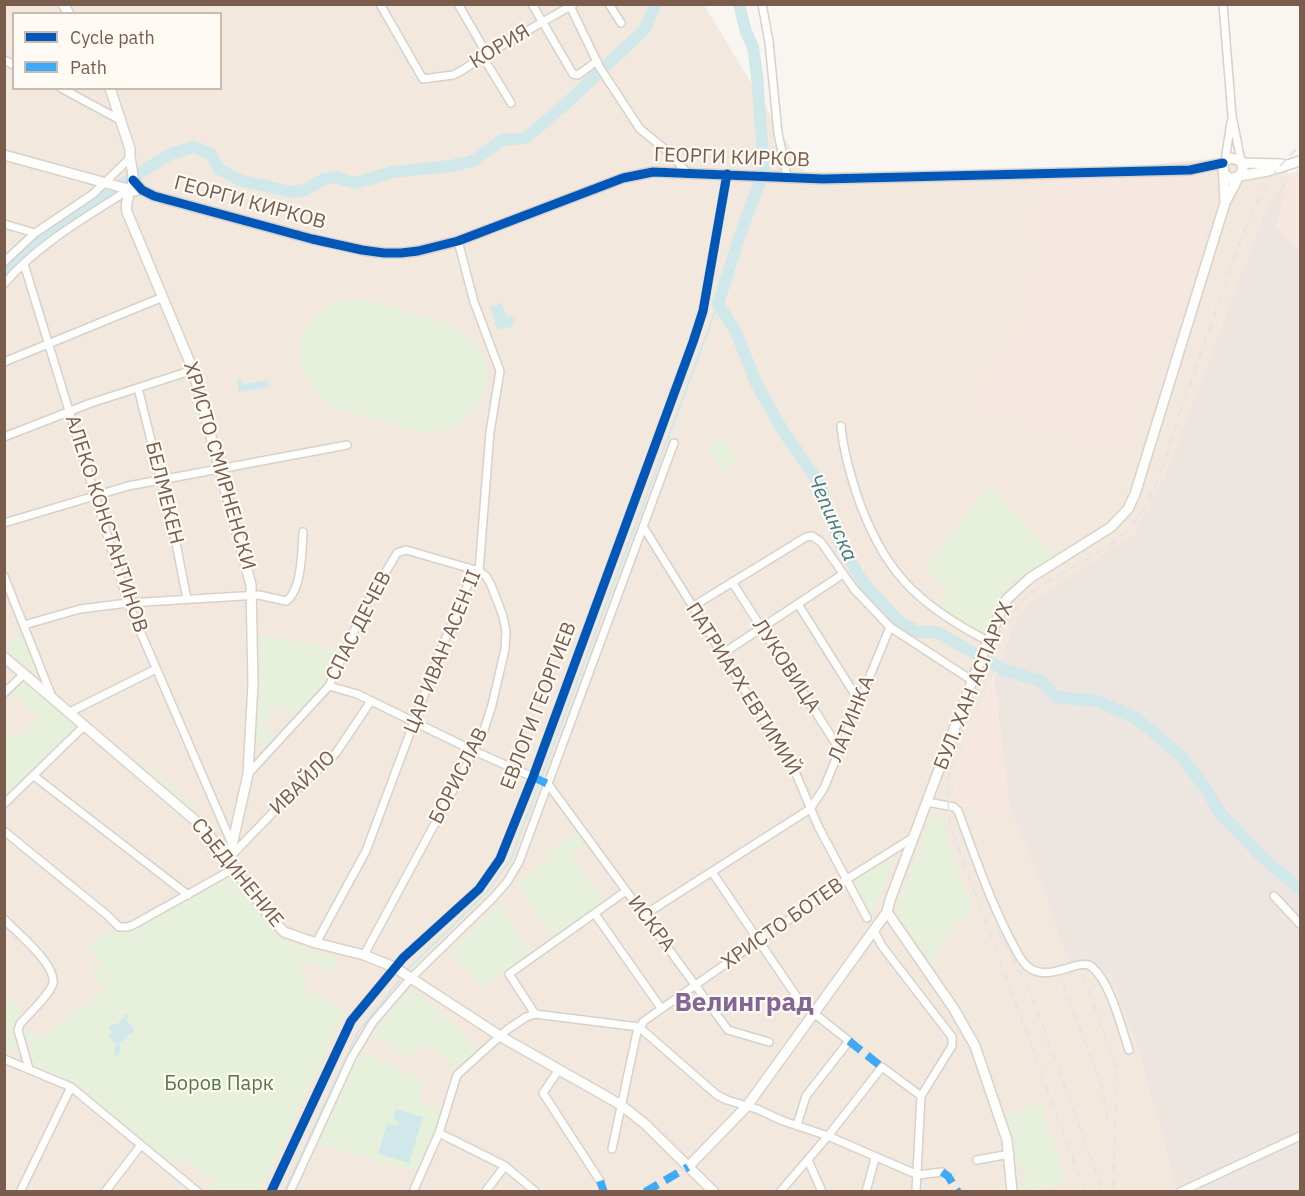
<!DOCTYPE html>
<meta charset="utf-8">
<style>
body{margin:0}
#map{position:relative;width:1305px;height:1196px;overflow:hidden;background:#f9f5f0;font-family:"IBM Plex Sans",sans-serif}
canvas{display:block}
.frame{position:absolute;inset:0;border:6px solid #7a5c4d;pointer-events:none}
.legend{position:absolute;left:12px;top:12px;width:210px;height:78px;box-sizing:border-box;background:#fffaf3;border:2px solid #cabbb1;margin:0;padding:8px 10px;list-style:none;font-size:18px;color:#7a5c4d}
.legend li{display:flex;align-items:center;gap:12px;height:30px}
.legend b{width:30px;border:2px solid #cabbb1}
</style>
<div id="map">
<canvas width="1305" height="1196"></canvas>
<div class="frame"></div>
<ul class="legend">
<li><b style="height:8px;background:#0057b8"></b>Cycle path</li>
<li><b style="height:8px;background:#3fa9f5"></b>Path</li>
</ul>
</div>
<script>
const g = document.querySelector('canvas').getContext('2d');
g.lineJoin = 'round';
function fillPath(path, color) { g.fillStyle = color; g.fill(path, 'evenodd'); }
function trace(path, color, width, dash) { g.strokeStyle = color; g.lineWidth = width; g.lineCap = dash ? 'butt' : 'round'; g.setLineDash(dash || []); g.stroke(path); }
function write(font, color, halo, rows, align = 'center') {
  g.font = font + ' "IBM Plex Sans",sans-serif'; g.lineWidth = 4.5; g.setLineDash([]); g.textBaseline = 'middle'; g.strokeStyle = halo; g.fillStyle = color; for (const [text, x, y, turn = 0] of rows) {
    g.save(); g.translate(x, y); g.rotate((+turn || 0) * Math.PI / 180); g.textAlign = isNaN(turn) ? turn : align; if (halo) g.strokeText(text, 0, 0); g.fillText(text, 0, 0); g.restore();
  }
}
fillPath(new Path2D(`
 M5 5H704L805 172H1072L1221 158 1276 164 1289 174 1267 206 1169 465 1150 505 1135 526 1138 532 1016 620 957 769 954 804 988 811 1009 804 1044 891 1069 963 1090 958 1103 973H1110L1140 1056 1177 1191H5V1054L6 1055 14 1034 21 1008 5 993ZM14 14H220V88H14Z`), '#f2e8de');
fillPath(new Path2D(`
 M1300 169V250L1276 226 1289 174Z
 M1204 176 1190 221 1207 233 1205 241 1177 324 1165 322 1123 454 979 408 995 350 1010 353 1041 259 1037 229 1033 227 1046 177 1141 179Z
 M994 677 1009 804 988 811 954 804 957 769Z`), '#f6e8e1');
fillPath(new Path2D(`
 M1289 174 1276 226 1300 250V1191H1177L1140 1056 1110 973H1103L1090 958 1069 963 1044 891 1009 804 994 677 1016 620 1034 600 1138 532 1135 527 1150 505 1169 465 1267 206Z`), '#ede5e0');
fillPath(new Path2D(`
 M352 299H364L445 323 459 328 474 342 484 356 488 373 485 390 471 415 461 423 445 430 421 433 329 406 317 395 303 373 300 360V347L305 330 314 317 328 306Z
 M722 438 738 461 722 471 707 448Z
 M989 485 1055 556 1015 581 1000 597 983 635 938 609 948 591 924 570Z
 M22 633 42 676 40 677 6 648 14 637Z
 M260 635 341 649 326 684 297 716 281 703 262 725 277 739 267 748 255 739Z
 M24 674 85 725 5 804 4 729 15 739 39 717 8 690Z
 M142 761 197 810 195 813 140 764Z
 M944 816 947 838 974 914 954 922 931 965 900 919 896 908 931 819Z
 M577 832 585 844 571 854 604 903 553 938 515 883 551 858 548 852Z
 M895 853V855L872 916 855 883 856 880Z
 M230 871 277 936 287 942 338 958 335 972 310 963 303 965 301 971 306 979 304 985 306 989 345 1011 261 1191H207L215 1182 189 1163 159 1156 76 1083 31 1066 29 1054 32 1047 24 1037V1026L38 1038 104 991 91 971 102 965 87 946C99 938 111 926 127 927Z
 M499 904 532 952 482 987 449 954Z
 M410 989C433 1004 463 1029 478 1052L455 1070 444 1057 422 1043 408 1059 389 1044 373 1037 382 1021Z
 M4 993 22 1008 14 1034 19 1045 6 1055Z
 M356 1050 424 1080 419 1105 446 1110 422 1173 317 1144Z
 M1040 1102 1067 1181 1038 1191H1035L1033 1188 1021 1191 1020 1175 1027 1178 1013 1153 1003 1116Z`), '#e7f0db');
fillPath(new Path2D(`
 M502 303 506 316 515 318 512 328 507 327 497 330 490 307Z
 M240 379 245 384 267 380 269 387 239 392 237 380Z
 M127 1014 129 1015 126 1020 135 1030 119 1043 121 1051 116 1056 114 1048 118 1045H116L109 1036 112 1032 109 1027 112 1024H118Z
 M396 1109 423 1117 409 1163 378 1154 387 1123 398 1126 399 1121 393 1119Z`), '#d0e8ea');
trace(new Path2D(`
 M405 972 488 891 511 859 718 304
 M284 1192 358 1032 402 977`), '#d0e8ea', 2);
trace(new Path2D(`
 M739 4 746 32 753 47 757 76 764 169 739 238 718 304 736 332 757 385 783 431 820 484 840 544 865 585 900 622 918 632H937L1004 670 1041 681 1056 697 1097 701 1136 718 1180 755 1206 789 1220 813 1262 857 1300 889
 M4 276 36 242 108 193 170 154 194 147 211 154 219 169 239 180 291 192 305 190 324 179 335 177 355 183 392 172 451 166 473 161 502 140 526 138 569 101 644 30 656 4`), '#d0e8ea', 12);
const street = new Path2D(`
 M380 4 423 79 453 75 461 71 487 54 574 4
 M458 4 487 54
 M532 4 573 74 578 75 597 61
 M609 4 621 23
 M762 4 769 42 778 133 787 176
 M1223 4 1232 116 1241 161
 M570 6 600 68 640 129 671 154 687 173
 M483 57 511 103
 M4 60 14 65
 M61 88 120 120
 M1225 161 1231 122
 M4 224 35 233
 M4 262 35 233 93 194 129 159
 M24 264 128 603 232 844
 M4 284C38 244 86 217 130 189
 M4 362 163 297
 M138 388 174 533 187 599
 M841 426C843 449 849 470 856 492 882 570 916 604 988 641
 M4 437 91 403 193 370
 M4 523 128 486 347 445
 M644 528 794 769 818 826 867 918
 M4 576 52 697
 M732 582 840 750
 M798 604 859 701
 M692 607 806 537 812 536 821 542 854 589 890 627 973 681
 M24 625 80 609 128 603 259 595 286 601C302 591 302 549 303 532
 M722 654 843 574
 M329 686 357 694 474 751 533 777
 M4 693 24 674
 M70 712 156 669
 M248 774 329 686 365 607 397 553 406 550 479 571 486 576 491 585 503 616 506 631 505 649 492 705 484 730 474 751 364 955
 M34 776 188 895
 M548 784 728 1030 769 1042
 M927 802 954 807 958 811C974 854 989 898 1010 939 1015 947 1019 959 1027 966 1048 985 1080 956 1092 967 1111 983 1121 1027 1129 1050
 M4 804 85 725
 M4 831 107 915 119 927H127L133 925 235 868
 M230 857 281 804 336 753 371 701
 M712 872 801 1003 849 1041 806 1096 797 1125
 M1274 896 1300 924
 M595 914 661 1008
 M644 915 810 809 824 788 890 627
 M4 919C17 933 56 964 53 983 51 993 28 1015 20 1024L18 1030 29 1069
 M874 931 882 946 952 1037V1046L921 1096 916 1192
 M316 943 366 851 442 647 468 584 472 576 479 571 490 432 500 371 474 302 458 241
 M535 1014 509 974 626 891
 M4 1059 71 1087 198 1192
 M558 1071 543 1093 600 1181
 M439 1133 505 1166 485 1192
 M612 1149 637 1032 644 1021 847 879 914 837
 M808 1160 822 1192
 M977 1160 1010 1154
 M505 1166 536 1192
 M20 1192 71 1087
 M105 1192 141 1145
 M271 1192 351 1021 403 958 479 889 500 859 533 777 693 342 703 311 727 174
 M290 1192 352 1057 373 1022 411 978 492 899 507 882 519 862 674 443
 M413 1192 439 1133 457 1075 508 1029 526 1017 535 1014 639 1027 717 1095 727 1100 757 1109 783 1121 828 1136 918 1175 942 1172
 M780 1192 828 1136 882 1067 921 1096
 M866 1192 875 1158
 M1180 1192 1300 1136`);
const secondary = new Path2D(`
 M63 4 69 14
 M110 88 130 149C129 160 133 169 133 179 133 191 124 198 127 212L193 370 251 585 253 684 248 774 229 859
 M4 155 135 191
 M1242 163 1281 164
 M1224 174 1231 179 1239 176 1243 170 1241 161 1231 158 1223 163 1225 201
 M1240 176 1268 171 1300 161
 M133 180 142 190 154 196 312 239 362 250 384 253H401L418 251 458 241 623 178 653 172 823 179 1190 170 1223 163
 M4 657 204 828 271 918 284 932 316 943 364 955 394 967 500 1036 621 1105 645 1124 714 1192
 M887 912 954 1009 975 1046 1007 1140 1012 1192
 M688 1167 747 1106 887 912 890 900 977 668 1000 613 1007 599 1030 578 1111 527 1128 509 1135 494 1225 203 1239 176`);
trace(street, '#d7d1cb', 10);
trace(secondary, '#d9d2cb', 12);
trace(street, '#fefefd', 7);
trace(secondary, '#fefefd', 9);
trace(new Path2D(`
 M997 930 1026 983 1046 1034 1103 1192
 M1083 975 1117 1070 1113 1192
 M1063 983 1103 1090 1108 1126
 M1085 1192 950 825C949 811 947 797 948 784 951 760 960 738 968 715 982 674 997 619 1032 592 1070 563 1123 550 1146 505 1159 480 1167 452 1176 425 1192 379 1208 333 1224 288 1241 238 1258 181 1300 146`), '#e6e3e7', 2, [9, 6]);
trace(new Path2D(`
 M533 777 548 784
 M849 1041 882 1067
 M942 1172 948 1176 958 1192
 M600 1181 604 1192
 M645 1192 688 1167`), '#3fa9f5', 8, [15, 8]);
trace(new Path2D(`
 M133 180 142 190 154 196 312 239 362 250 384 253H401L418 251 458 241 623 178 653 172 823 179 1190 170 1223 163
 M271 1192 351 1021 403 958 479 889 500 859 533 777 693 342 703 311 727 174`), '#0057b8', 9);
write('20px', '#7a5c4d', '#fffaf3', [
 ["КОРИЯ",500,47,-31],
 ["ГЕОРГИ КИРКОВ",732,158,2],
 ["ГЕОРГИ КИРКОВ",250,203,15],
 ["ХРИСТО СМИРНЕНСКИ",219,466,74],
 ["БЕЛМЕКЕН",164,493,76],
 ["АЛЕКО КОНСТАНТИНОВ",106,524,72],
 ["СПАС ДЕЧЕВ",359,626,-63],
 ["ЦАР ИВАН АСЕН II",443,652,-68],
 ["ЛУКОВИЦА",786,666,57],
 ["БУЛ. ХАН АСПАРУХ",974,686,-68],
 ["ПАТРИАРХ ЕВТИМИЙ",743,689,58],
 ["ЕВЛОГИ ГЕОРГИЕВ",539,706,-69],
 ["ЛАТИНКА",852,719,-68],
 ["БОРИСЛАВ",459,776,-63],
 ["ИВАЙЛО",303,783,-44],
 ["СЪЕДИНЕНИЕ",237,873,51],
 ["ИСКРА",651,924,53],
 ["ХРИСТО БОТЕВ",783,924,-35]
]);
write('20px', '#537a41', '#fffaf3', [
 ["Боров Парк",219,1084]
]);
write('italic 21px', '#437c86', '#fffaf3', [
 ["Чепинска",832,518,66]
]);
write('bold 26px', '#846695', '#fffaf3', [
 ["Велинград",744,1003]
]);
</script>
